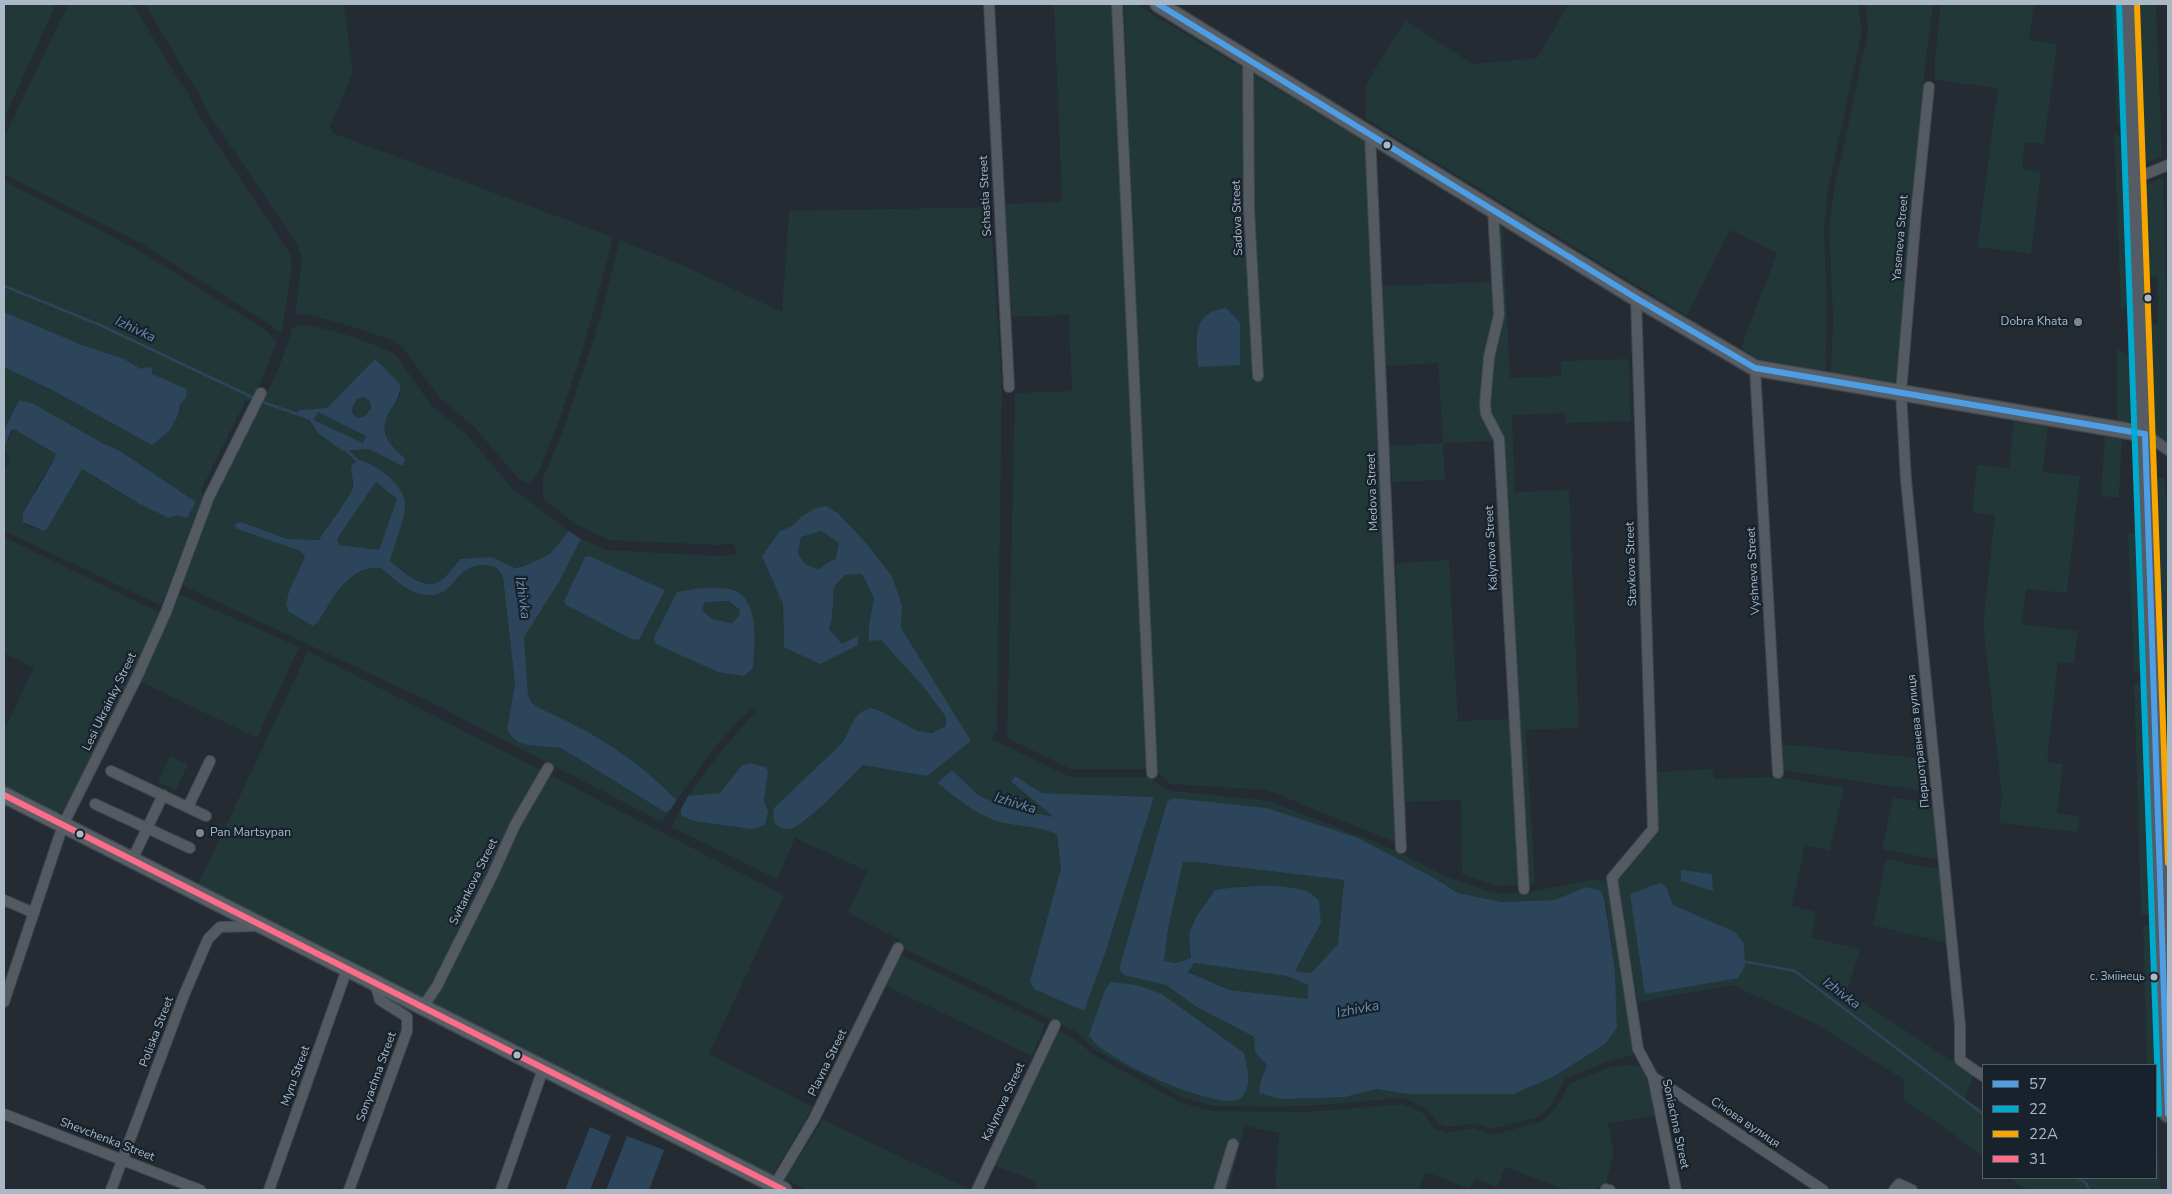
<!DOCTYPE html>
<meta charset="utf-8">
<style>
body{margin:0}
#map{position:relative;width:2172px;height:1194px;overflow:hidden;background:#242b32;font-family:"Nunito Sans",sans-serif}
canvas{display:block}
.frame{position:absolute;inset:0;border:5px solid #abb8c6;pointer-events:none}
.legend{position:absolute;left:1982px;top:1064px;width:175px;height:115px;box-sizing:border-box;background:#17222d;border:1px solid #525e6a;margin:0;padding:6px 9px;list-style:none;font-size:15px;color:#abb8c6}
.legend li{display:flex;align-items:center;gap:10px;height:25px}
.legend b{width:25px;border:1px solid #525e6a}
</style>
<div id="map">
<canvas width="2172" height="1194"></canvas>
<div class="frame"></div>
<ul class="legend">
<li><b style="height:6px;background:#4d9ee5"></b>57</li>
<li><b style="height:6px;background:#00a9ce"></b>22</li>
<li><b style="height:6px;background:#f7a600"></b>22А</li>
<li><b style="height:6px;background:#fb6d88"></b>31</li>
</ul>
</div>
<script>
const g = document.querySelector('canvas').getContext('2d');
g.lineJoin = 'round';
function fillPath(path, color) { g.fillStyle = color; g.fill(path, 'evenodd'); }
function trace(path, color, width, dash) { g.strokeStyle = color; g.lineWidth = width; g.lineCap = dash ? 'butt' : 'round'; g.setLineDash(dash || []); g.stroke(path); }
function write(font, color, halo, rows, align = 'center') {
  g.font = font + ' "Nunito Sans",sans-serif'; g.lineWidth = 4.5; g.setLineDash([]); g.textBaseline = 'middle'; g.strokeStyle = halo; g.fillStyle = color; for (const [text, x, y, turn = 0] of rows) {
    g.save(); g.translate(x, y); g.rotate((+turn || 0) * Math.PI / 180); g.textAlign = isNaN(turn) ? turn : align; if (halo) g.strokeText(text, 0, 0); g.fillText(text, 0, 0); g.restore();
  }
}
fillPath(new Path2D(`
 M4 4H56L4 119Z
 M68 4H133L178 79 189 94 200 118 291 255 292 266 282 332 277 331 268 323 142 244 4 174V138Z
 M145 4H344L353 72 330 127 333 133 613 237C595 306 577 376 550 443 545 455 541 472 532 481L528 483 519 479 473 426 439 397 402 347 392 340 350 326 305 314 295 315 302 259 296 242 208 113 197 89 186 74Z
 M1054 4H1113L1147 769H1071L1007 738 1015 393 1072 391 1069 315 1012 317 1005 204 1062 202Z
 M1124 4H1136L1367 143 1397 843 1267 790 1170 784 1155 770Z
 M1569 4H1858L1862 31 1828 190 1824 226 1827 316 1825 371 1758 359 1741 347 1777 253 1730 230 1687 316 1366 119V84L1405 20 1473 64 1537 58Z
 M1866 4H1933L1926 57 1897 383 1831 373 1833 316 1829 226 1834 191 1868 32Z
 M1941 4H2034L2029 40 2057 44 2044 144 2025 142 2022 169 2041 172 2031 254 1977 247 1998 88 1935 80V59Z
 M2112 4H2119L2124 126H2117Z
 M2138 4H2156L2162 157 2144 164Z
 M2114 133 2122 137 2128 303 2121 310Z
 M2163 177 2168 354V443L2154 433 2150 325 2158 324 2157 276H2148L2145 186Z
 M4 181 138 250 264 329 277 341 254 398 245 402 201 490 203 496 165 597 160 605 4 531V470L10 459 4 447 14 429 56 454 54 460 36 487 25 525 44 531 47 529 81 469 138 503 196 502 120 451 104 444 34 404 19 400 4 430V367L54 391 178 415 183 399 141 369 124 359 82 345 4 312Z
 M990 207 1002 388 997 729 992 739 1070 777H1150L1162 787 1173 791 1270 801 1399 852 1447 877 1494 893H1524L1597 879 1608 884 1633 1055 1608 1062 1566 1078 1552 1104 1538 1117 1491 1129 1475 1123 1448 1127 1438 1124 1427 1109 1405 1098 1307 1106H1213L1184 1098 1095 1050 1075 1031 905 949 898 939 848 913 867 871 795 838 777 879 671 827 681 809V815L768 811 764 800 768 772 749 763 742 765 720 793 688 796 721 751 755 712 751 708 714 748 677 800 664 787 563 719 539 708 531 702 528 695 524 637 559 582 581 539 607 550 717 556 737 554 734 544 718 545 609 540 574 523 543 499V478L561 436 596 333 620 240 680 264 782 312 789 211ZM826 506 838 513 867 544 892 576 902 605 901 628 970 741 927 776 863 764 804 822 774 808 843 742 855 718 861 712H882L918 731 932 733 946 726V717L922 685 869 625 874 598 862 574 845 575 834 587 832 618 829 630 842 644 784 647 780 531 792 526 801 517ZM589 556 638 640 631 639 566 605 564 601 585 557ZM677 592 748 601 753 668ZM952 770 978 795 1007 808 1056 818 1011 783 1015 776 1042 793 1154 797 1104 957 1084 1011 1030 981 1061 868 1057 835 937 783ZM1173 798 1267 808 1356 837 1429 875 1458 893 1502 902 1555 900 1586 887 1606 903 1615 971 1617 1028 1605 1044 1553 1077 1514 1094H1409L1377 1089 1345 1097 1261 1079 1267 1065 1255 1053 1254 1037 1195 1006 1166 985 1119 968 1167 802Z
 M1497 225 1503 228 1510 378 1561 376V361L1629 359 1631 421 1565 423V413L1512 415 1515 492 1569 490 1579 728 1526 730 1535 883 1527 885 1502 439 1489 414 1492 358 1502 315Z
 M1492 282 1495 315 1481 404 1495 441 1443 443 1445 480 1392 482 1390 446 1443 443 1438 363 1385 366 1382 286Z
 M299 325C323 325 375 343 396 355L431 405 466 434 513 489 569 531 550 554 522 567 515 568 505 563 460 559C454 566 446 579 438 582 421 590 401 569 389 561L406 506C392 486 385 468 360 460L351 471 353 488 319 540 289 539 241 522 234 525 237 529 300 551 305 557 302 564 318 622C333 599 348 565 381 568 397 581 412 597 434 595 455 592 457 564 485 565 494 565 499 569 503 577L515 684 513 702 528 745 561 748 665 811 670 810 662 822 426 700 182 585C198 540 215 496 236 454 256 413 281 372 292 328ZM376 359 401 393 384 421 387 439 405 459 403 465 369 449 342 451 318 433 300 410 327 408Z
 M2117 349 2132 359 2135 418 2125 424H2117Z
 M363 397 370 401 371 408 365 416 358 418 355 416 352 408 358 399Z
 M318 412 367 436 363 444 314 420Z
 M2014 419 2048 425 2043 472 2080 476 2067 593 2026 589 2022 624 2078 631 2074 663 2058 662 2047 762 2063 764 2057 813 2080 816 2078 832 1999 823 2002 796 1983 624 1995 515 1972 513 1977 465 2009 468Z
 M2105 435 2122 438 2119 498 2101 496Z
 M2156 478H2165L2168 541V787Z
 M376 482 397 499 379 550 338 545 337 539Z
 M821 531 839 543 836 558 818 569 805 565 798 553 801 536Z
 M2128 533H2137L2143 672H2134Z
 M4 537 160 613 133 675 63 811 53 813 4 787V730L34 668 4 653Z
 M1449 560 1458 721 1510 719 1519 885 1496 886 1462 874 1461 800 1404 802 1396 563Z
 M179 594 299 647 257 738 139 681Z
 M729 601 740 610 738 617 732 623 712 619 702 610 705 602Z
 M308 651 784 895 709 1054 813 1107 772 1176 198 885Z
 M2143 682 2150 914 2141 915 2134 683Z
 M1781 744 1926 759 1930 792 1782 770Z
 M170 756 188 764 176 790 158 782Z
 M1713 769 1714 779 1773 777 1844 787 1830 851 1805 845 1792 906 1816 912 1811 938 1860 949 1847 992 1973 1075 1965 1099 1983 1110V1157L1946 1129 1903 1100 1904 1080 1816 1024 1732 985 1638 1002 1617 881 1657 830 1655 772Z
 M1893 798 1933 803 1938 860 1882 849Z
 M1886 859 1941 870 1946 943 1873 925Z
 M1183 862H1195L1344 880 1338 944 1311 973 1295 971 1321 923 1308 892 1296 889 1239 886 1189 934 1191 958 1176 963 1164 961 1168 929Z
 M2143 926H2152L2158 1110 2156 1111V1065H2147Z
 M901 955 1045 1024 1032 1056 886 986Z
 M1194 963 1287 976 1308 985V999L1230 990 1188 971Z
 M1057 1030 1078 1041 1092 1054 1182 1103 1213 1111 1307 1112 1403 1104 1423 1113 1435 1129 1448 1133 1474 1128 1491 1135 1541 1122 1556 1107 1570 1083 1610 1067 1630 1065 1643 1067 1656 1115 1608 1124 1614 1153 1606 1183 1594 1190H1567L1505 1167 1497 1187 1475 1178 1470 1189 1426 1172 1418 1190H1275L1279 1133 1245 1126 1228 1190H1034L1037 1182 994 1165Z
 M823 1120 969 1189 968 1190H808L785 1179Z
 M2159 1158 2160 1190H2027L2010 1178H2156V1160Z`), '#213738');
fillPath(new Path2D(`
 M1226 308 1240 322V365L1198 367C1197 340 1190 313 1226 308Z
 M4 312 82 345 124 359 141 369 146 367 152 368V374L187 389 186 397 180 405 178 415 169 431 152 445 54 391 4 367Z
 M375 359 400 384C402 404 377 416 387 438 390 445 400 453 405 459L403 466 369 449 342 451 318 433 309 420 295 414 300 410 327 408ZM363 397 370 401 371 408 365 416 358 418 353 414 352 408 357 399ZM318 412 366 436 363 443 314 420Z
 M19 400 34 404 104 444 120 451 196 502 187 518 176 515 169 518 138 503 82 469 47 529 44 531 23 522V513L54 460 56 454 14 429 11 431 4 447V430Z
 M360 460C377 465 408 487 405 508 403 525 394 544 390 561 401 570 422 590 438 582 446 579 454 566 460 559L492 557 515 568 522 567 550 554 569 531 581 539 559 582 524 637 528 695 531 702 539 708C595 733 633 757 677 800L670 810 665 812 561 748 528 745 518 742 513 738 507 730 515 684 503 577C499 569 494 565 485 565 457 564 455 592 434 595 411 597 397 581 381 568 348 565 333 599 318 622L313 626 289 612 286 605 289 591 305 557 300 551 237 529 234 524 241 522 288 539 319 540C324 531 353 493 353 486 354 475 345 465 360 460ZM376 482 397 499 379 550 339 545 337 539Z
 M826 506 838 513 867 544 892 576 902 605 901 628 971 741 927 776 863 765C847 780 811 820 793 828 788 830 782 829 778 826 772 821 773 815 774 808L843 742 855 718 861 712 871 708 882 712 918 731 932 733 946 726V717L922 685 881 640 869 641V625L874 598 862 574 845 575 834 587 832 618 829 629 842 644 858 636V645L820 664 784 647 783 604 762 556 780 531 792 526 801 517 814 509ZM821 531 839 543 836 558 818 569 805 564 798 553 801 537Z
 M589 556 665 590 639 640 631 639 566 605 564 601 585 557Z
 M701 588C711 589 724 587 733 590 760 598 755 646 753 668L744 676 718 672 656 644 654 638 677 592ZM729 601 740 610 738 617 732 623 712 619 702 610 705 602Z
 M749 763 766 767 768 772 764 800 768 811 765 825 752 829 693 821 681 815V809L688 796 720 793 742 765Z
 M952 770 978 795 1007 808 1054 817 1011 782 1015 776 1042 793 1154 797 1104 957 1084 1011 1034 989 1030 981 1061 868 1057 835C1040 825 1019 827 1000 822 976 815 957 798 937 783Z
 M1173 798 1267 808 1356 837 1429 875 1458 893 1502 902 1555 900 1586 887 1601 891 1605 903 1615 971 1617 1028 1605 1044 1553 1077 1514 1094H1409L1377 1089 1345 1097 1280 1099 1259 1093 1261 1079 1267 1065 1255 1053 1254 1037 1195 1006 1166 985 1124 975 1119 969 1167 802ZM1183 862H1195L1344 880 1338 944 1311 973 1295 971 1321 923 1319 901C1315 897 1311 893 1306 891 1283 883 1240 886 1215 890L1197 916 1189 934 1191 958 1176 963 1164 961 1168 929ZM1194 963 1287 976 1308 985V999L1230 990 1188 972Z
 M1681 870 1712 874 1713 891 1681 881Z
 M1659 883 1665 885 1673 905 1735 932 1744 944 1745 966 1738 978 1645 994 1630 894Z
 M1111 982 1136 985 1162 994 1244 1053C1247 1067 1253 1084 1242 1097 1224 1116 1098 1057 1089 1035L1105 990Z
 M590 1127 611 1136 590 1190H565Z
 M627 1136 664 1150 649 1190H606Z`), '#2c455b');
trace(new Path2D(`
 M4 286 100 325 254 398
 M260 401 297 414
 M345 449 359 462
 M1742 961 1795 971 1983 1114
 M2078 1178 2086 1183 2089 1190`), '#2c455b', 2.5);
const street = new Path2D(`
 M989 4 1009 387
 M1117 4 1152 773
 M1248 59 1249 209 1258 376
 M1929 87 1916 214 1901 392 1906 480 1960 1025V1060L1983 1076
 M1370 134 1401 848
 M2136 178 2168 165
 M1493 210 1499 315 1489 357 1485 404 1486 414 1499 439 1524 889
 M1636 298 1653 829 1612 878 1638 1049 1653 1077 1676 1190
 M1755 368 1778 773
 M2145 434 2168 450
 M111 771 206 816
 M95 804 190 848
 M188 807 210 761
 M132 860 163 795
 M4 900 34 913
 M4 1002 63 825 137 677 166 612 209 497 261 393
 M422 1008 437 986 492 876 515 825 548 768
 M1653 1077 1823 1190
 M4 1114 200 1190
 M774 1186 814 1119 898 948
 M1606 1189 1610 1190
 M111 1190 184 995 208 939 220 927 258 926
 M269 1190 347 969
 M349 1190 407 1031V1017L380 1000 375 984
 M501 1190 543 1069
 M977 1190 1055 1025
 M1219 1190 1233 1144
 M1894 1190 1899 1184 1912 1190`);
const secondary = new Path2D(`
 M1158 4 1636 298 1755 368 2145 434
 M4 795 784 1190`);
const primary = new Path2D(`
 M2128 4 2145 434 2168 1114`);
trace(street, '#42474d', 12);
trace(secondary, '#42474d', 18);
trace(primary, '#41484f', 19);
trace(street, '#535a61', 10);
trace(secondary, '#575e66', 15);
trace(primary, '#555c63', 16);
trace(new Path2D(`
 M1158 4 1636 298 1755 368 2145 434
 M2145 434 2168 1114`), '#4d9ee5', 6);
trace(new Path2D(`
 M2119 4 2159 1114`), '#00a9ce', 6);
trace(new Path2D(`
 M2137 4 2168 863`), '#f7a600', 6);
trace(new Path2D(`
 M4 795 784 1190`), '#fb6d88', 6);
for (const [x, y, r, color] of [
 [1387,145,4.5,"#abb8c6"],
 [2148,298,4.5,"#abb8c6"],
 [2078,322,5,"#7c8792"],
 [200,833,5,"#7c8792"],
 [80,834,4.5,"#abb8c6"],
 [2154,977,4.5,"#abb8c6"],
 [517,1055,4.5,"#abb8c6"]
]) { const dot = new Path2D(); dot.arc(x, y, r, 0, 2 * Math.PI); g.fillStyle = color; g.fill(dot); trace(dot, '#17222d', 2); }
write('11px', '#abb8c6', '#17222d', [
 ["с. Зміїнець",2145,977]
], 'right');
write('12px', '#abb8c6', '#17222d', [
 ["Schastia Street",986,196,-93],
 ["Sadova Street",1238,218,-92],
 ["Yaseneva Street",1901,238,-85],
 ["Medova Street",1373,492,-92],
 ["Kalynova Street",1492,548,-93],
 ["Stavkova Street",1632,564,-92],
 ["Vyshneva Street",1754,571,-93],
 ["Lesi Ukrainky Street",110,702,-64],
 ["Першотравнева вулиця",1919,741,-96],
 ["Svitankova Street",474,882,-64],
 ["Poliska Street",157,1032,-69],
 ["Plavna Street",828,1063,-64],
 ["Myru Street",296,1076,-70],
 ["Sonyachna Street",377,1077,-70],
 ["Kalynova Street",1004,1102,-65],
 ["Січова вулиця",1745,1123,34],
 ["Soniachna Street",1675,1124,78],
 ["Shevchenka Street",107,1140,21]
]);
write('12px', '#abb8c6', '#17222d', [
 ["Dobra Khata",2068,322],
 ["Pan Martsypan",210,833,"left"]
], 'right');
write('italic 14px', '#688dad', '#17222d', [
 ["Izhivka",135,330,25],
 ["Izhivka",522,598,82],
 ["Izhivka",1015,804,17],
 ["Izhivka",1841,994,37],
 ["Izhivka",1358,1010,-11]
]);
</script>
